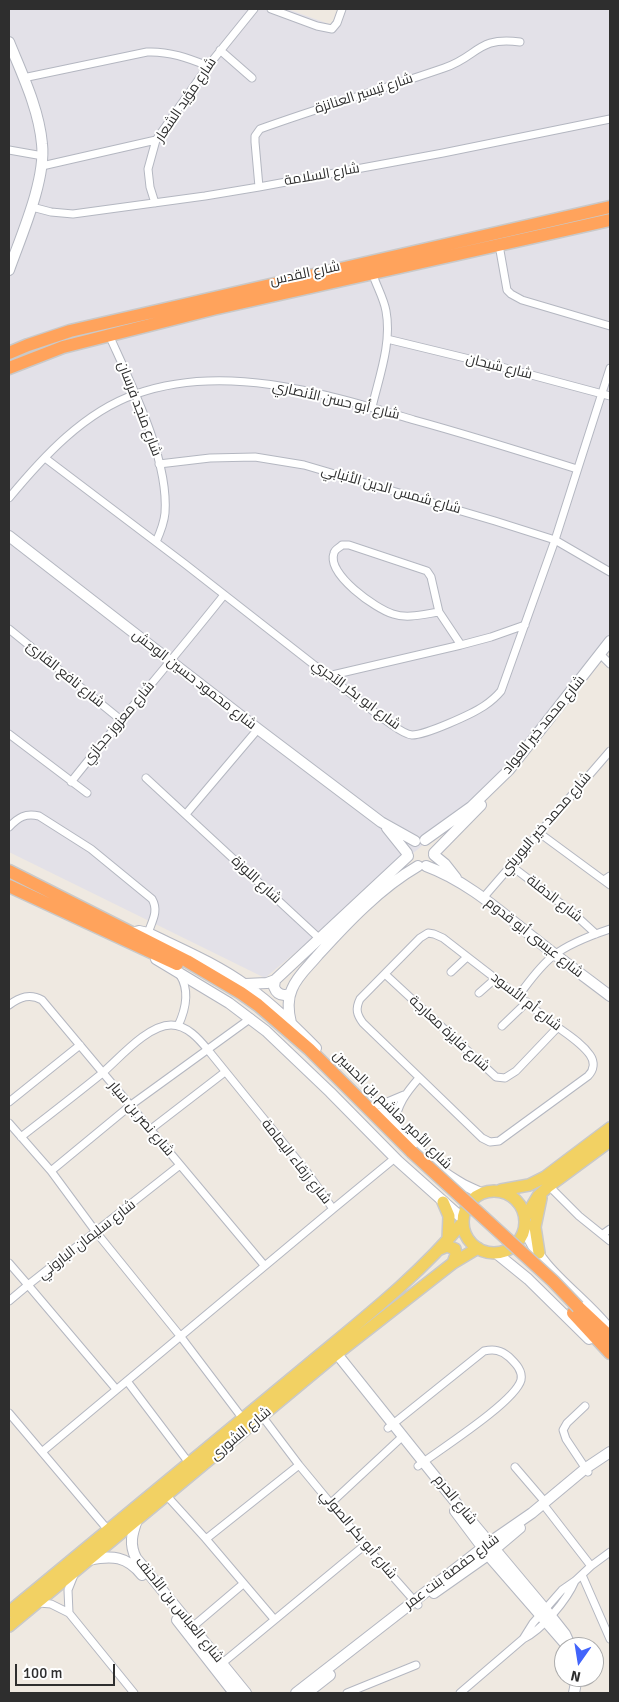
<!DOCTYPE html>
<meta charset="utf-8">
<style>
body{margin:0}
#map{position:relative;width:619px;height:1702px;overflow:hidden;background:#efe9e1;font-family:Signika,sans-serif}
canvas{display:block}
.frame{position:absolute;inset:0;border:10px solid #2e2e2e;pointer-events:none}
.north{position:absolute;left:554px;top:1637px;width:50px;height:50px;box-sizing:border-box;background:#fff;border:1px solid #ababab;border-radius:50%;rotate:193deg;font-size:14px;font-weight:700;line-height:20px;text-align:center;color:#2e2e2e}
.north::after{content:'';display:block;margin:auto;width:18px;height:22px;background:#4264fb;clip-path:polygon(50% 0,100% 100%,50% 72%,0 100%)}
.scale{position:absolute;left:15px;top:1664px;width:100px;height:22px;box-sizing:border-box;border:2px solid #2e2e2e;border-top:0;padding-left:6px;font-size:15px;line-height:18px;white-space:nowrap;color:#2e2e2e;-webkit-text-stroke:4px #fff;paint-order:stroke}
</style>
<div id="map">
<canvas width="619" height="1702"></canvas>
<div class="frame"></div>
<div class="north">N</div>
<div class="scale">100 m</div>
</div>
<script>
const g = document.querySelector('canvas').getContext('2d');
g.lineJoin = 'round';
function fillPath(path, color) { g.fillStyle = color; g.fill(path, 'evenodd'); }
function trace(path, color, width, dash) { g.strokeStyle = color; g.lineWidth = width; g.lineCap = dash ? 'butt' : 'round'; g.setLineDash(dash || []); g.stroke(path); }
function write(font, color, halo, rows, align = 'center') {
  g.font = font + ' Signika,Cairo,sans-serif'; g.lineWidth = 4; g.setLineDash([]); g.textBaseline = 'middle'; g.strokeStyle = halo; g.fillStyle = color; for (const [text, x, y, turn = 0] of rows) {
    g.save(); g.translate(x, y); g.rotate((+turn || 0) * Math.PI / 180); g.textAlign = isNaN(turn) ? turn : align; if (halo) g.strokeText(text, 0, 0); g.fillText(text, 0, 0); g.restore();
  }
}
fillPath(new Path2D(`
 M9 9H287L332 25 338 9H607L610 11V640L512 770 265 978 9 852Z`), '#e3e1e8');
const street = new Path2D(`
 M271 9 317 26 332 29 337 23 342 9
 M220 50 252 78
 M23 78 147 52C169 51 188 58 208 66
 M9 150 43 156
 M42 166 156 140
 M259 187 255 142V136L260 129C321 107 383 89 444 68 478 57 477 36 520 42
 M155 203 150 187 148 169 156 140 208 66 254 9
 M32 207 51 212 73 214 205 196 259 187 443 153 610 119
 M499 245 507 290 511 294 522 300 610 326
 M109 335C131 384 169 459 165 513 164 524 160 533 156 542
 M387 339 494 365 610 396
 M372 407C379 377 392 343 386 311 384 299 377 287 373 275
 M45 458 185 564 382 718C391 723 402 734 412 735 426 735 472 714 484 706 490 702 496 697 501 691L555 540 610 368
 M159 464 210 458 255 457 304 465 495 521 555 540 610 572
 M9 498C43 457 84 412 136 394 226 362 326 394 414 420 469 435 523 452 577 469
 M439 612C425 614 407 619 393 614 376 609 326 574 334 553 335 549 339 548 342 545H349L427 571 431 577 439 612 461 645
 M9 629 121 720
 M600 654 610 664
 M328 676 461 645 491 637 525 625
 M9 734 87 793
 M146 778 321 940
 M71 782C121 719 174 658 224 595
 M186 814 258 729
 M9 827C19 817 25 813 39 816L91 849 152 899C159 911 152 921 148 933
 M538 832 610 885
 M510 865 572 912 596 934
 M604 880 610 876
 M483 898 610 751
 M428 933 434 934 443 938C479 966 516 994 552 1023 565 1033 581 1042 590 1055 595 1062 594 1070 588 1076L499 1141 490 1142 482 1138 363 1023C357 1015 355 1009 360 999L420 938Z
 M451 972 467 957
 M386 975 496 1077 505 1078 516 1071 558 1027
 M479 993 496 978
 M519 995C529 982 539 967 553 956 568 944 592 935 610 929
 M9 1005C20 997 30 993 42 1000L264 1265
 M178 1026C186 1009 190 991 180 975
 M502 1026 527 1002
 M9 1102 80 1045
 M374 1106 385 1103 404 1095
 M9 1123 51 1171 96 1232 181 1337 243 1419
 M394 1125C398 1104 405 1094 419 1078
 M151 1129 225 1072
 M21 1137C48 1116 74 1096 100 1075 118 1060 147 1025 171 1025 187 1025 199 1039 208 1050L307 1172 333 1209 43 1451
 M51 1171 131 1105 251 1018
 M549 1186 579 1216 610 1241
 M333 1209 395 1158
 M603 1234 610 1229
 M9 1263 28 1285 9 1301
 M127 1381 189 1463
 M116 1389 28 1285 180 1165
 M585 1406 567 1423 563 1430 566 1439 588 1472
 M9 1413 108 1530
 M262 1416 299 1465 365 1545 418 1605
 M388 1428 484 1351C494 1349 501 1350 509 1357 515 1363 523 1370 521 1380 515 1402 439 1450 418 1466
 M515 1467 545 1502
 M167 1496 206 1539 274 1619
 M331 1503 403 1436
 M543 1504 591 1566
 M206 1539 299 1465
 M582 1575 610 1639
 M39 1603 51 1604 69 1613 134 1693
 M69 1613 68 1590 74 1575
 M190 1629 243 1584
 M523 1639 533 1623 562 1590 575 1581 591 1566 610 1552
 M220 1665 365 1545
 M347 1693 416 1665
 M460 1693 523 1639C542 1630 567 1600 575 1581`);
const secondary = new Path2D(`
 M9 42C22 74 39 109 42 144 46 180 21 236 9 270
 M9 536 258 729 381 822 415 841
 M387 828 407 853
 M425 840 471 807 509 770 610 641
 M434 853 481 805
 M434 855 445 864 456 878
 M426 866C467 881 500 911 534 938 559 958 585 977 610 996
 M132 933 139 931 148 933C181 949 217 964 247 986 272 1004 294 1026 316 1048
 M156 959 229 1003 266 1031 330 1092 398 1161 463 1219
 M275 980 274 987C277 995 283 996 290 994
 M245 984 267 983 275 980 408 856
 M291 1023C288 1011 287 1000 292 989 297 976 309 966 318 955 347 923 380 888 418 866
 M381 1113C405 1136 428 1164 457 1181 464 1186 473 1189 481 1193
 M525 1229C540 1271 584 1296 610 1330
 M496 1253 528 1279 589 1339
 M337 1354 457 1504 550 1615 565 1634 571 1647
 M455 1511 488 1555 568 1647
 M137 1520C132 1534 129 1544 136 1558L246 1693
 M89 1560C112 1555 127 1556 142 1575
 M434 1593 488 1555 520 1528
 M177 1620 234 1693
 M296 1693 490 1542 532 1513 586 1468 610 1452
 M307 1693 330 1675
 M574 1693 577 1677`);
const primary = new Path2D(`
 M501 1190 529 1185 545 1177 610 1128
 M463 1222a31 31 0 1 1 62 0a31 31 0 1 1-62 0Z
 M443 1202 449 1216 448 1239
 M526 1216 538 1196 549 1186 610 1141
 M440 1249 447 1246 455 1249 456 1255 453 1263
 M539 1253 535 1227 541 1198
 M9 1612C105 1532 202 1453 298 1373 355 1325 415 1280 463 1222
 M9 1626 329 1360 453 1263 478 1248`);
const highway = new Path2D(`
 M9 353 28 345 70 331 610 207
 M9 368 63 347 213 309 610 220
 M9 871 187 961 241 993 258 1005 309 1049 412 1152
 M9 886 177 964
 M578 1307 610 1337
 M573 1313 610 1353`);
trace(street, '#b4b7c1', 9);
trace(secondary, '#b4b7c1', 12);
trace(primary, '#c9c9c9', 14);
trace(highway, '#c9c9c9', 15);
trace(street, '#fff', 7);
trace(secondary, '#fff', 10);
trace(primary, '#f2d163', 11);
trace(highway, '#ffa35c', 12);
const highwayBridge = new Path2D(`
 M412 1152 553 1281 578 1307`);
trace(highwayBridge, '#c9c9c9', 15, []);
trace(highwayBridge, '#ffa35c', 12);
write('14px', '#2e2e2e', '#fff', [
 ["شارع تيسير العنانزة",364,94,-18],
 ["شارع مؤيد الشعار",186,100,-56],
 ["شارع السلامة",322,175,-10],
 ["شارع القدس",305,274,-12],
 ["شارع شيحان",499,367,14],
 ["شارع أبو حسن الأنصاري",336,401,13],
 ["شارع منجد فرسان",139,409,69],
 ["شارع شمس الدين الأنبابي",391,490,16],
 ["شارع نافع القارئ",65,675,39],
 ["شارع محمود حسين الوحش",194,680,38],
 ["شارع ابو بكر الآجري",356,695,37],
 ["شارع معزوز حجازي",119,723,-50],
 ["شارع محمد خير العواد",544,725,-51],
 ["شارع محمد خير البوريني",546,824,-49],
 ["شارع اللوزة",256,880,43],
 ["شارع الدفلة",554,899,38],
 ["شارع عيسى أبو قدوم",534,938,38],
 ["شارع أم الأسود",526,1002,38],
 ["شارع فايزة معارجة",449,1034,43],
 ["شارع الأمير هاشم بن الحسين",392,1110,45],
 ["شارع نصر بن سيار",141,1119,50],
 ["شارع زرقاء اليمامة",296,1162,52],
 ["شارع سليمان الباروني",87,1240,-38],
 ["شارع الشورى",241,1434,-40],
 ["شارع الحرم",455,1500,51],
 ["شارع أبو بكر الصولي",358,1535,50],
 ["شارع حفصة بنت عمر",452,1572,-37],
 ["شارع العباس بن الأحنف",179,1610,51]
]);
</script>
